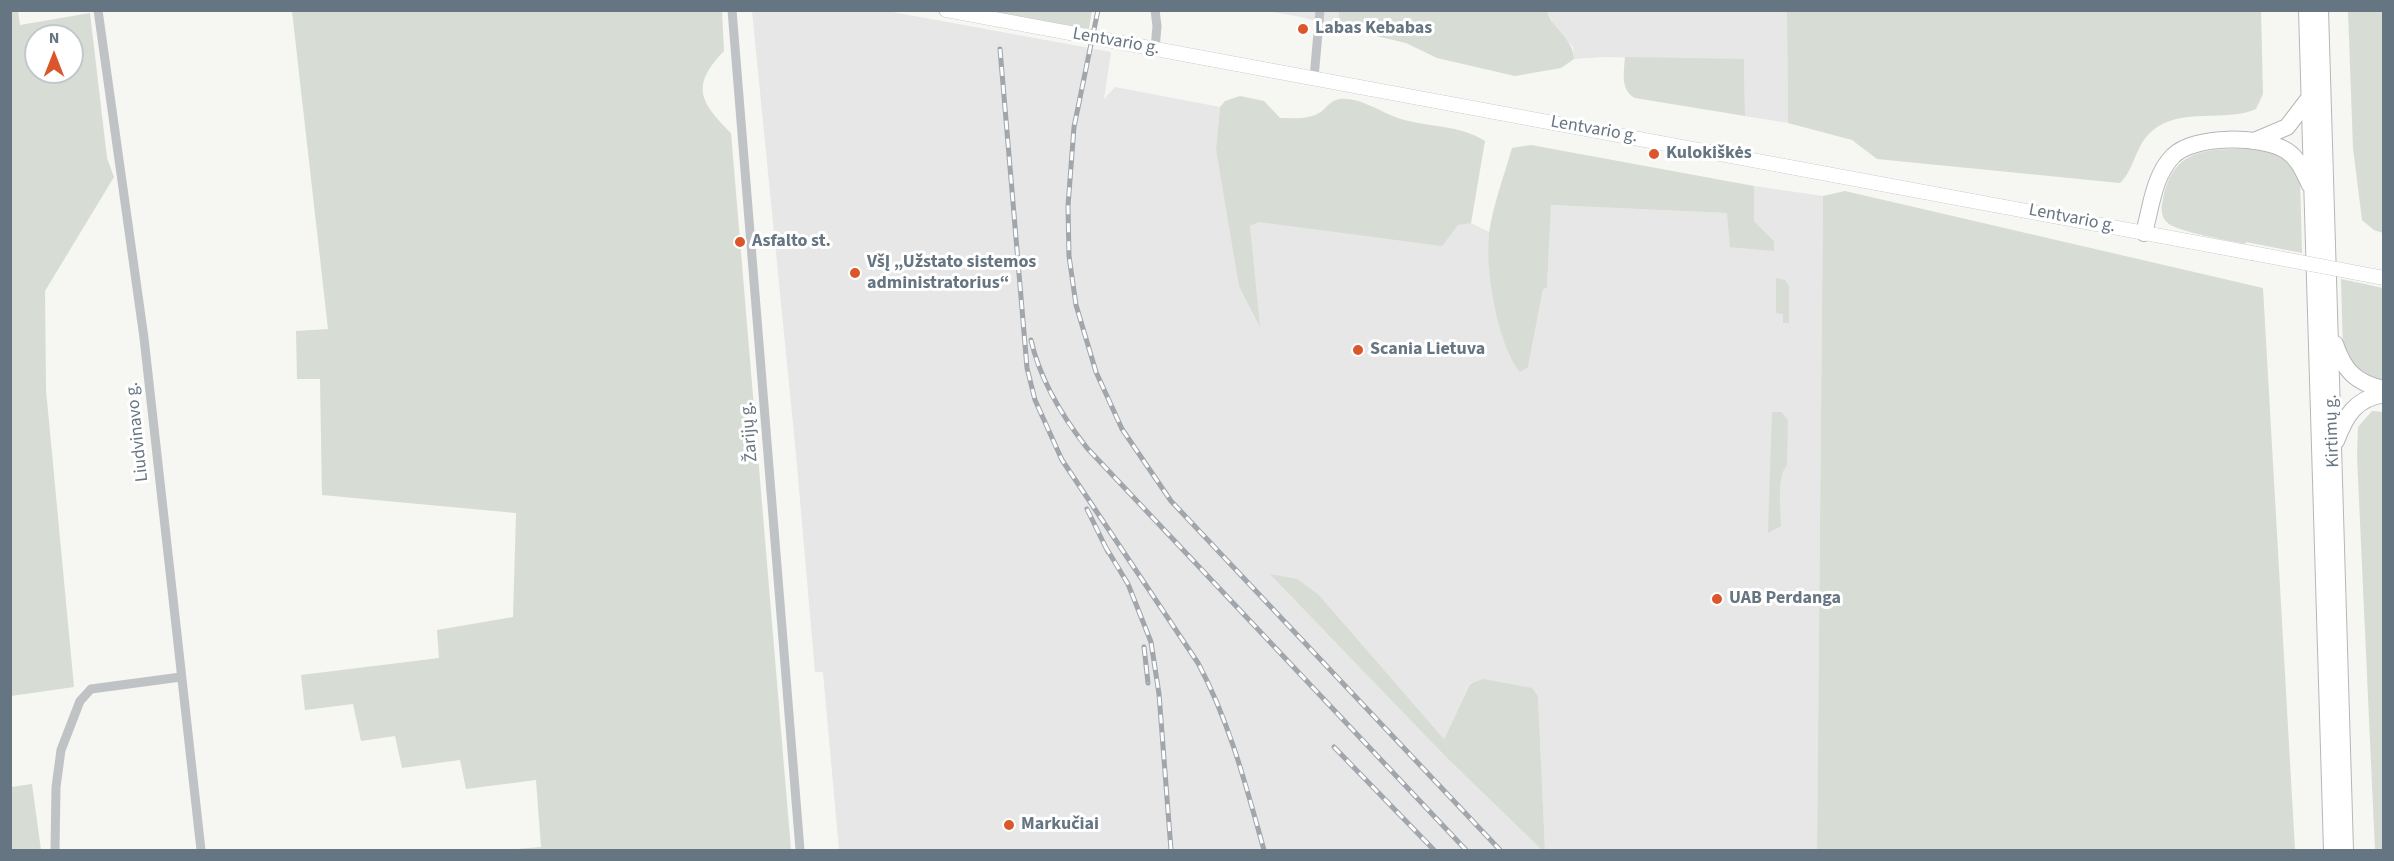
<!DOCTYPE html>
<meta charset="utf-8">
<style>
body{margin:0}
#map{position:relative;width:2394px;height:861px;overflow:hidden;background:#f6f6f2;font-family:"Source Sans 3",sans-serif}
canvas{display:block}
.frame{position:absolute;inset:0;border:12px solid #667582;pointer-events:none}
.north{position:absolute;left:24px;top:24px;width:60px;height:60px;box-sizing:border-box;background:#fff;border:2px solid #c2c8cd;border-radius:50%;rotate:0deg;font-size:16px;font-weight:700;line-height:24px;text-align:center;color:#667582}
.north::after{content:'';display:block;margin:auto;width:21px;height:27px;background:#dc562c;clip-path:polygon(50% 0,100% 100%,50% 72%,0 100%)}
</style>
<div id="map">
<canvas width="2394" height="861"></canvas>
<div class="frame"></div>
<div class="north">N</div>
</div>
<script>
const g = document.querySelector('canvas').getContext('2d');
g.lineJoin = 'round';
function fillPath(path, color) { g.fillStyle = color; g.fill(path, 'evenodd'); }
function trace(path, color, width, dash) { g.strokeStyle = color; g.lineWidth = width; g.lineCap = dash ? 'butt' : 'round'; g.setLineDash(dash || []); g.stroke(path); }
function write(font, color, halo, rows, align = 'center') {
  g.font = font + ' "Source Sans 3",sans-serif'; g.lineWidth = 6; g.setLineDash([]); g.textBaseline = 'middle'; g.strokeStyle = halo; g.fillStyle = color; for (const [text, x, y, turn = 0] of rows) {
    g.save(); g.translate(x, y); g.rotate((+turn || 0) * Math.PI / 180); g.textAlign = isNaN(turn) ? turn : align; if (halo) g.strokeText(text, 0, 0); g.fillText(text, 0, 0); g.restore();
  }
}
fillPath(new Path2D(`
 M752 11H887L1111 52 1104 99 1115 87 1220 107 1216 149 1259 325 1250 226 1259 222 1471 223 1489 232 1488 250 1528 367 1543 289 1547 288 1551 205 1728 213 1774 251V241L1754 221V186L1823 196 1817 850H1545L1538 696 1532 689 1470 683 1444 739 1319 595 1272 574 1448 759 1542 850H839L823 672H815L796 454Z
 M1268 11H1339L1338 27 1301 17Z
 M1547 11H1787L1788 123 1745 116 1744 60 1604 57 1574 59 1573 47 1555 27Z`), '#e6e7e6');
fillPath(new Path2D(`
 M10 11H18L20 25 90 13 107 158 114 177 45 291 46 390 74 687 11 696ZM36 36H72V72H36Z
 M292 11H722L724 51C690 86 700 102 731 133L791 850H505L541 847 536 780 466 789 460 760 402 768 395 736 361 741 353 704 305 710 301 675 439 658 437 630 513 617 516 513 322 495 320 379H297L296 331 328 329Z
 M986 11H1092L1089 29Z
 M1339 11H1547C1553 31 1573 37 1574 59L1561 68 1515 76 1437 58 1406 43 1338 27Z
 M1787 11H2261L2263 94 2256 109C2225 123 2181 106 2152 131 2135 145 2135 169 2120 183L1877 159 1852 140 1788 123Z
 M2348 11H2383V233L2374 230 2362 220 2353 148Z
 M1625 57 1744 59 1745 116 1635 98C1620 90 1624 72 1625 57Z
 M1240 96 1264 101 1280 118C1294 118 1308 120 1321 112 1327 107 1331 100 1340 99 1361 97 1381 113 1401 119 1431 128 1458 124 1485 141L1471 223 1458 225 1442 246 1259 222 1250 226 1260 327 1239 286 1216 149 1220 107 1225 101Z
 M1531 145 1754 186V221L1774 241V251L1730 247 1727 213 1551 205 1547 288 1543 289 1528 367 1520 372C1497 344 1485 269 1489 233 1493 205 1504 176 1512 148Z
 M2265 149 2282 154 2300 178 2302 253 2246 242 2245 244C2227 240 2183 233 2169 224 2160 218 2161 208 2163 199 2174 141 2218 150 2265 149Z
 M1845 191 2263 288 2295 850H1817L1823 196Z
 M1776 278 1785 280 1789 286V323H1783V314L1776 313Z
 M2341 279 2383 288V383L2367 381 2343 351Z
 M2372 411 2384 412 2383 850H2375L2357 456 2358 427Z
 M1772 412H1781L1788 420 1787 465C1776 477 1781 510 1781 526L1768 533Z
 M1270 574 1297 579 1319 595 1444 739 1470 684 1483 679 1532 688 1538 696 1545 850H1542L1448 759Z
 M32 784 41 850H11V787Z`), '#d7dcd4');
const secondary = new Path2D(`
 M946 10 2252 253`);
const highway = new Path2D(`
 M2307 10 2332 850
 M2320 10 2345 850
 M2254 141 2287 127 2310 97
 M2144 233C2151 207 2154 175 2173 156 2193 135 2263 135 2287 151 2299 159 2304 173 2310 185
 M2335 344C2344 370 2355 383 2384 389
 M2336 441C2346 415 2355 399 2384 394`);
trace(secondary, '#b4b8bc', 15);
trace(highway, '#b4b7ba', 18);
trace(new Path2D(`
 M98 10 144 338 201 850
 M732 10 800 850
 M1155 49 1157 26 1155 10
 M1314 78 1320 10
 M55 850 56 787 61 750 80 701 91 689 181 677`), '#bfc3c6', 9);
trace(secondary, '#fff', 14);
trace(highway, '#fff', 16);
const rail = new Path2D(`
 M1098 10 1074 127 1068 206 1069 256 1076 305 1096 372 1122 429 1171 501 1500 850
 M1000 49 1027 368 1035 400 1062 460 1198 663C1230 723 1246 786 1264 850
 M1031 340C1040 380 1062 416 1087 448L1466 850
 M1087 509 1108 552
 M1105 546 1128 584 1151 642 1159 694 1171 850
 M1144 647 1148 683
 M1334 747 1434 850`);
trace(rail, '#a0a6ab', 5);
trace(rail, '#fff', 3, [9]);
const secondaryBridge = new Path2D(`
 M2252 253 2384 278`);
trace(secondaryBridge, '#b4b8bc', 15, []);
trace(secondaryBridge, '#fff', 14);
for (const [x, y, r, color] of [
 [1303,29,6,"#dc562c"],
 [1654,154,6,"#dc562c"],
 [740,242,6,"#dc562c"],
 [855,273,6,"#dc562c"],
 [1358,350,6,"#dc562c"],
 [1717,599,6,"#dc562c"],
 [1009,825,6,"#dc562c"]
]) { const dot = new Path2D(); dot.arc(x, y, r, 0, 2 * Math.PI); g.fillStyle = color; g.fill(dot); trace(dot, '#fff', 2); }
write('bold 18px', '#667582', '#fff', [
 ["Labas Kebabas",1315,29],
 ["Kulokiškės",1666,154],
 ["Asfalto st.",752,242],
 ["VšĮ „Užstato sistemos",867,263],
 ["administratorius“",867,284],
 ["Scania Lietuva",1370,350],
 ["UAB Perdanga",1729,599],
 ["Markučiai",1021,825]
], 'left');
write('18px', '#667582', '#fff', [
 ["Lentvario g.",1116,42,10],
 ["Lentvario g.",1594,130,10],
 ["Lentvario g.",2072,219,11],
 ["Kirtimų g.",2333,431,-92],
 ["Liudvinavo g.",138,432,-96],
 ["Žarijų g.",750,432,-95]
]);
</script>
